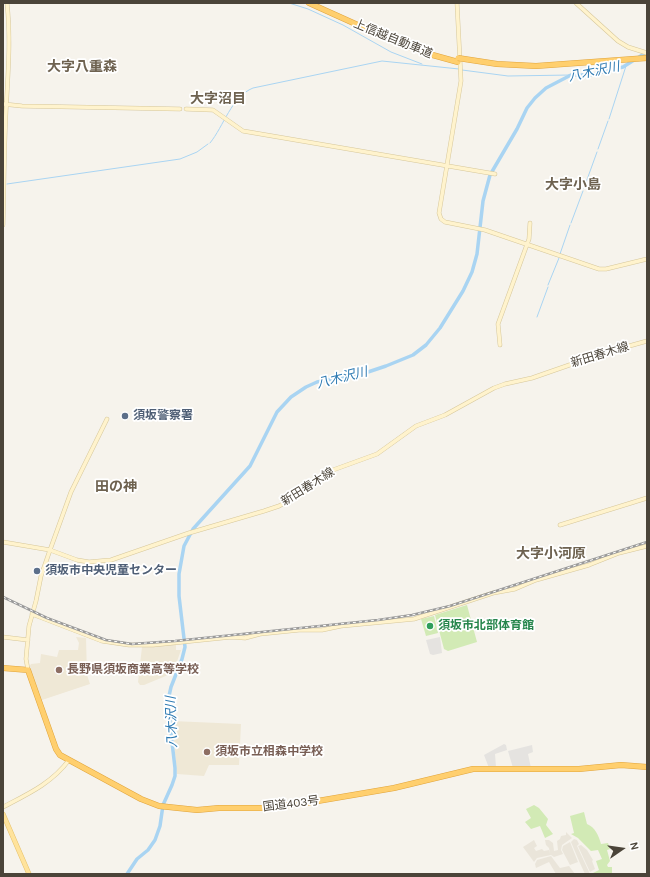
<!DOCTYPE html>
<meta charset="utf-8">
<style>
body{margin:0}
#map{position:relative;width:650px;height:877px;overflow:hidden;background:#f6f3ec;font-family:Karla,sans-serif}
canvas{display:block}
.frame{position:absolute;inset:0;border:4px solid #4b4439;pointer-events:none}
.north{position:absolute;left:602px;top:829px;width:40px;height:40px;-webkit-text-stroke:3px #fff;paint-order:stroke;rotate:77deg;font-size:11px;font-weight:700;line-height:16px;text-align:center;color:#4b4439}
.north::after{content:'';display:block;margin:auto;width:14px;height:18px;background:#4b4439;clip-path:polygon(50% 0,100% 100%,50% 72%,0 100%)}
</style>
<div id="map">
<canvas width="650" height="877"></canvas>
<div class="frame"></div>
<div class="north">N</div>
</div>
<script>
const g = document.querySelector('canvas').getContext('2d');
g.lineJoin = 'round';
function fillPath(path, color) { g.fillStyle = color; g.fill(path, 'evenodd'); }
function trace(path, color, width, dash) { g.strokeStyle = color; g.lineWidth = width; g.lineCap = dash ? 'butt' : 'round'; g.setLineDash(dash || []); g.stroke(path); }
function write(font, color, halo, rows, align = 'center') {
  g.font = font + ' Karla,"Noto Sans JP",sans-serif'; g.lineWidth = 3.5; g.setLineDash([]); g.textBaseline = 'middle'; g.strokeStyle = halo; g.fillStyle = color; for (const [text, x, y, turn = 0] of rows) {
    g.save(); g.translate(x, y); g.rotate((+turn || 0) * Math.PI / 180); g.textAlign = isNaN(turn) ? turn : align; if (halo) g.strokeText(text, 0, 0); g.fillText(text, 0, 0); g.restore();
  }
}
fillPath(new Path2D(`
 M566 832 572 838 562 845 561 850 563 854 554 857 551 855 537 858 534 862 523 847 534 840 537 846 534 848 536 851 542 849 544 851 549 850 550 854 549 848 546 845 545 840H549L553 843 554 851 558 850 557 841 560 839 561 836 566 835Z
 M574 839 577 840 579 844 577 846 590 874H585L579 861 571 842Z
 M570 842 578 862 570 865 562 850 563 846Z
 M581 845 587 850 593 860 592 861 595 869 590 872 578 846Z
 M551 856 560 868 569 866 575 874H556L549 862 536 868 535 864 537 860Z`), '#eae5da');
fillPath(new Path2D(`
 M76 637 86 638 87 675 90 684 42 700 29 667 31 664 40 663 41 654 57 657 59 650H78L79 643Z
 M176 644V650H181L173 673 144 685H140L138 682 142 647Z
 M172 721 241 724 239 765H209L204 776 177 774Z`), '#efe8d6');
fillPath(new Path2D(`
 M467 605 477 642 448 651 444 649 435 615Z
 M434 616 438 633 426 636 421 619Z
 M534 805 539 808 548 819 546 825 553 834 545 838 540 826 531 829 525 822 531 818 526 809Z
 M584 812 587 824C595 827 599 836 601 844L608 843 610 849 607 850 610 861 607 865 608 867H612V874H591L599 870 596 861 602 859 598 850 591 851 578 838 571 834 574 833 570 816Z`), '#d2eab5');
fillPath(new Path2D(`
 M440 637 442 653 433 655 430 654 426 640Z
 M504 744 506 745 507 750 495 754 496 767 489 768 484 755Z
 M532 745 533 752 528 754 531 768H513L508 751Z`), '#e5e3e0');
trace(new Path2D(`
 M289 3 308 9 343 25 391 52 422 64
 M462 70 508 76 571 75
 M609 119 626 66
 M210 143C224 126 231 97 253 88L382 61 459 69
 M598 149 608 121
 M7 184 180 159 197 152 208 144
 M584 188 597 152
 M571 223 583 191
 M560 254 570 225
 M548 285 559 258
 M537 317 548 287`), '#a9d4f2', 1);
trace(new Path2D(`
 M127 874 137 859 148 850 155 840 160 826 163 805 172 785 175 776V768L170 725 169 696 171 687 182 659 185 647 179 596V574L184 546 193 529 250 466 277 412 291 397 306 387 317 382 368 372 386 366 413 355 426 345 440 328 463 291 472 272 477 254 483 201 490 175 517 129 527 108 535 98 546 88 571 75H590L623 67 647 52`), '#a9d4f2', 3.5);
const secondary = new Path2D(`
 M457 3 461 81 439 213 441 219 445 222 485 230 599 269H606L647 259
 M576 3 618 41 628 47 647 53
 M3 104 22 106 180 109
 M186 109 213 110 243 131 495 174
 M3 225C4 187 4 149 6 111 8 74 11 39 7 3
 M500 345 498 324 529 239 530 223
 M560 525 647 498
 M3 542 50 550 71 492 107 419
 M32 614 102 641 129 645H153L231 637 245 638 260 634 299 630H322L341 626 414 619 493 593 515 589 536 580 589 565 619 553 647 546
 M3 637 28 640
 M28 670 26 659 29 626 36 601 41 576 50 550 77 560 89 562 111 560 189 533 264 511 279 506 302 494 333 470 377 454 416 426 445 415 494 388 505 384 532 378 604 353 647 341
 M3 807C28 794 52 783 69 760`);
const primary = new Path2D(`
 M3 814 29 874`);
const highway = new Path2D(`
 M309 3 400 44 429 54 458 62
 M3 668 28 670 56 749 60 755 141 799 159 806 197 810 219 808H263L306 803 394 788 473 769H579L621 765 647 767`);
trace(secondary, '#d6c79b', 4.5);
trace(primary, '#e6c16a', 5);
trace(highway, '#e0a43c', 6);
trace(secondary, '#fff3cd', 3.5);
trace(primary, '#ffe39c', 4);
trace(highway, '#ffcf6e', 5);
const rail = new Path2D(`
 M3 597 47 618 106 640 132 644 175 641 378 620 412 615 450 606 647 542`);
trace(rail, '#9a9a9a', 2.5);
trace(rail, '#fff', 1, [3]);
const highwayBridge = new Path2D(`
 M458 58 497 64 536 66 647 58`);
trace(highwayBridge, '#e0a43c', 6, []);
trace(highwayBridge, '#ffcf6e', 5);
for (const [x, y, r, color] of [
 [125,416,4,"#5c6f8a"],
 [37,571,4,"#5c6f8a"],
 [430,626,4,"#2e9e5b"],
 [59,670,4,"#8d6e63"],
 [207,752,4,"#8d6e63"]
]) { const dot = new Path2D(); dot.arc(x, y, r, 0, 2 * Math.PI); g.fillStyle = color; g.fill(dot); trace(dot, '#fff', 1.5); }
write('12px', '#4b4439', '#fff', [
 ["上信越自動車道",393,39,22],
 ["新田春木線",600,355,-17],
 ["新田春木線",308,487,-32],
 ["国道403号",291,804,-7]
]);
write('bold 12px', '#4e5e75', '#fff', [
 ["須坂警察署",133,416],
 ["須坂市中央児童センター",45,571]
], 'left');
write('bold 12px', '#27864d', '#fff', [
 ["須坂市北部体育館",438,626]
], 'left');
write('bold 12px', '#785e54', '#fff', [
 ["長野県須坂商業高等学校",67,670],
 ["須坂市立相森中学校",215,752]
], 'left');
write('italic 13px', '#2e7ab2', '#fff', [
 ["八木沢川",594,72,-12],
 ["八木沢川",342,378,-14],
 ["八木沢川",172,722,-92]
]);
write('bold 14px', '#6e6250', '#fff', [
 ["大字八重森",82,67],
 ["大字沼目",218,99],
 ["大字小島",573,185],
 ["田の神",116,487],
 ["大字小河原",551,554]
]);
</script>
